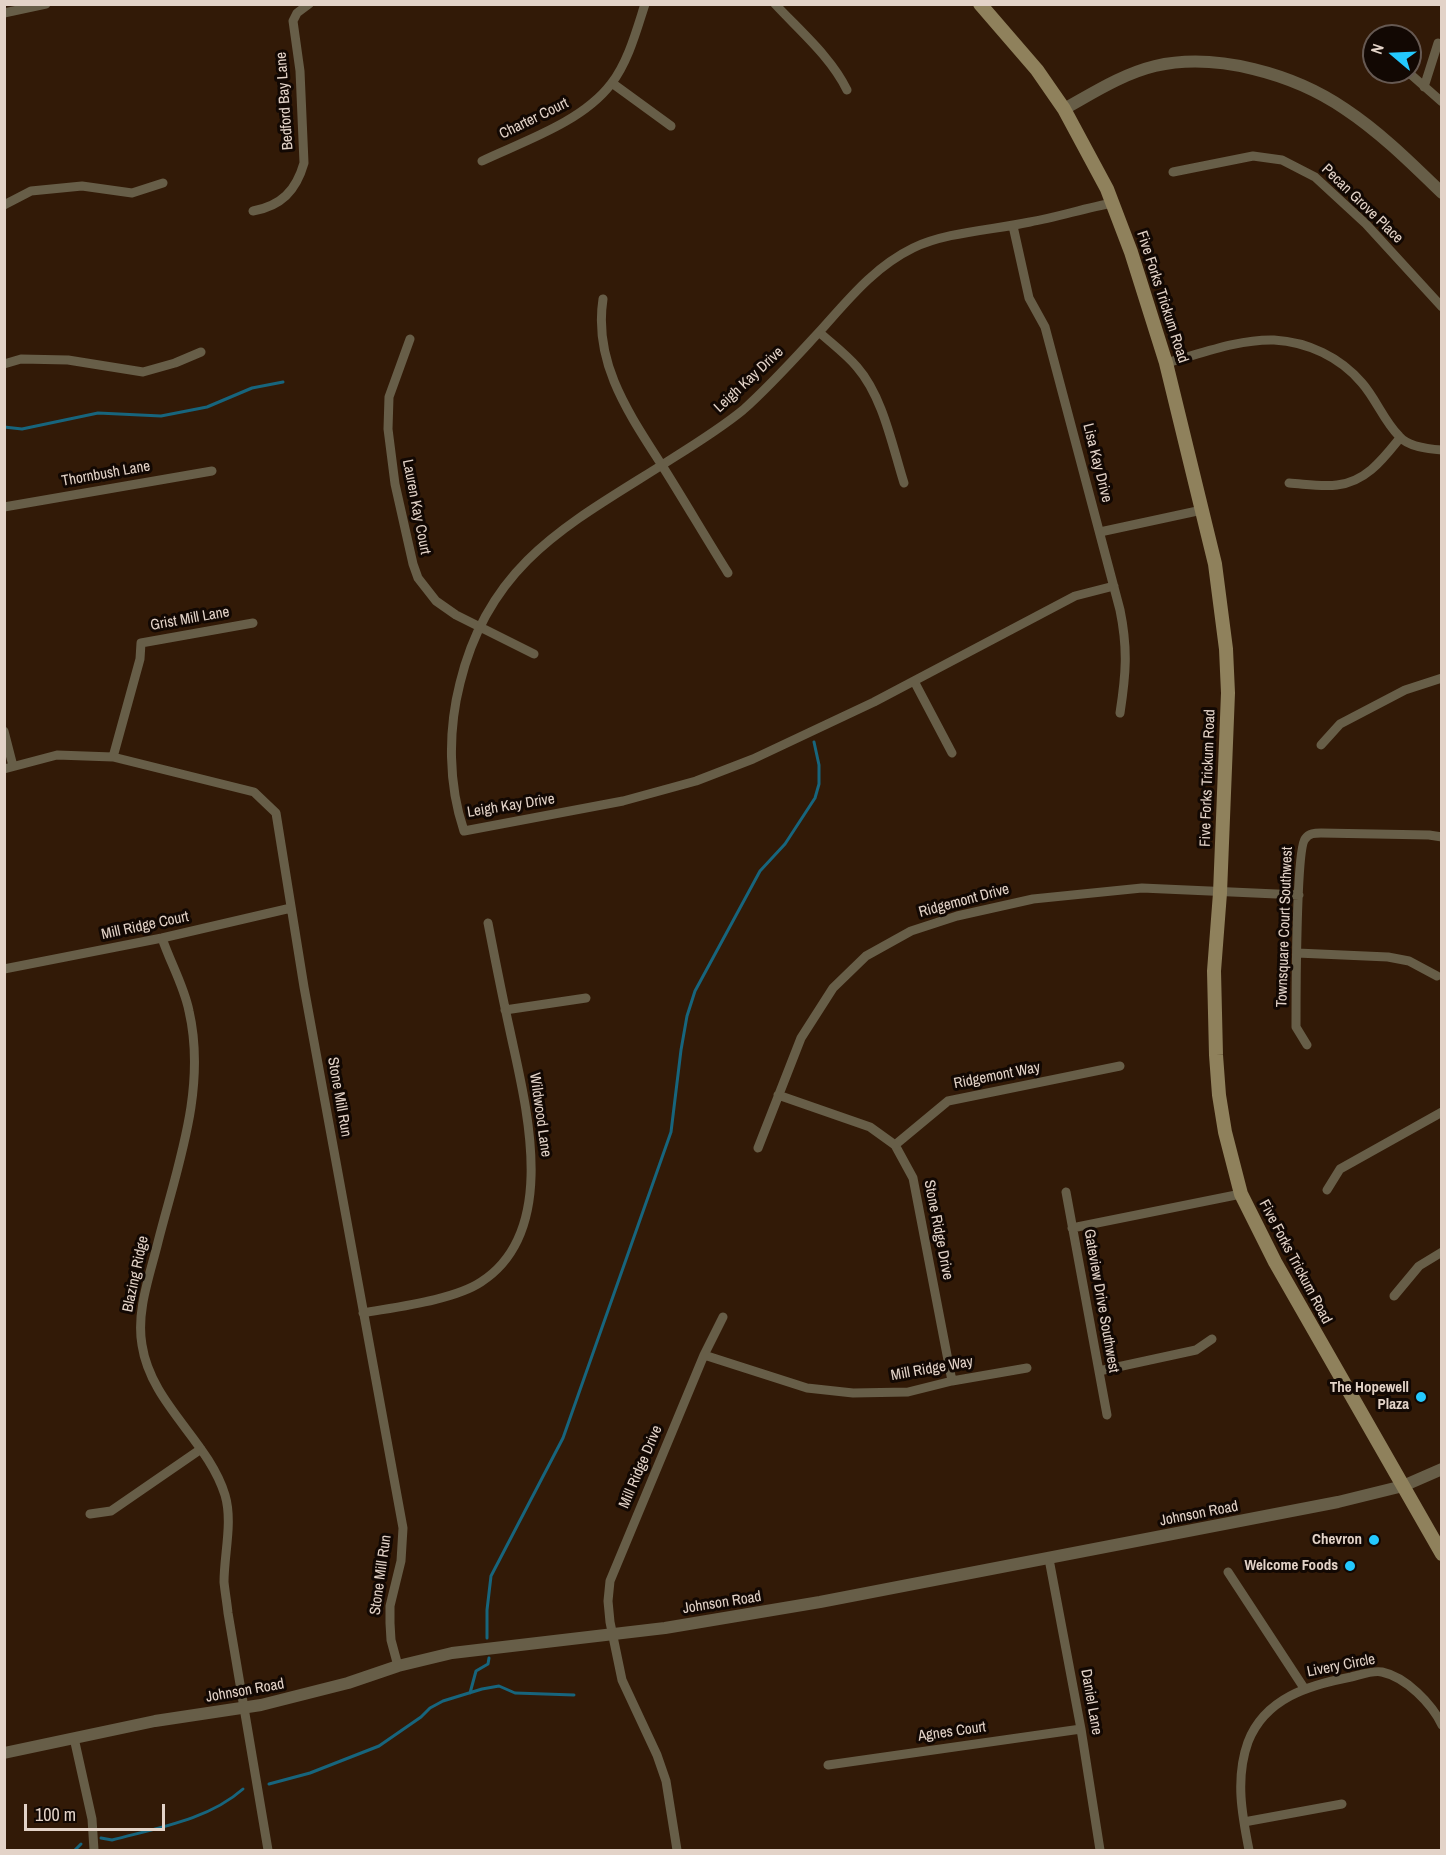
<!DOCTYPE html>
<style>
body{margin:0}
#map{position:relative;width:1446px;height:1855px;overflow:hidden;background:#321a07;font-family:"Archivo Narrow",sans-serif}
canvas{display:block}
.frame{position:absolute;inset:0;border:6px solid #e3d3c8;pointer-events:none}
.north{position:absolute;left:1362px;top:24px;width:60px;height:60px;box-sizing:border-box;background:#120803;border:2px solid #665952;border-radius:50%;rotate:289deg;font-size:16px;font-weight:700;line-height:24px;text-align:center;color:#e3d3c8}
.north::after{content:'';display:block;margin:auto;width:21px;height:27px;background:#24c9fe;clip-path:polygon(50% 0,100% 100%,50% 72%,0 100%)}
.scale{position:absolute;left:24px;top:1804px;width:141px;height:27px;box-sizing:border-box;border:3px solid #e3d3c8;border-top:0;padding-left:8px;font-size:18px;line-height:21px;white-space:nowrap;color:#e3d3c8;-webkit-text-stroke:4px #120803;paint-order:stroke}
</style>
<div id="map">
<canvas width="1446" height="1855"></canvas>
<div class="frame"></div>
<div class="north">N</div>
<div class="scale">100 m</div>
</div>
<script>
const g = document.querySelector('canvas').getContext('2d');
g.lineJoin = 'round';
function trace(path, color, width, dash) { g.strokeStyle = color; g.lineWidth = width; g.lineCap = dash ? 'butt' : 'round'; g.setLineDash(dash || []); g.stroke(path); }
function write(font, color, halo, rows, align = 'center') {
  g.font = font + ' "Archivo Narrow",sans-serif'; g.lineWidth = 6; g.setLineDash([]); g.textBaseline = 'middle'; g.strokeStyle = halo; g.fillStyle = color; for (const [text, x, y, turn = 0] of rows) {
    g.save(); g.translate(x, y); g.rotate((+turn || 0) * Math.PI / 180); g.textAlign = isNaN(turn) ? turn : align; if (halo) g.strokeText(text, 0, 0); g.fillText(text, 0, 0); g.restore();
  }
}
trace(new Path2D(`
 M4 427 22 429 98 413 161 416 207 407 252 388 283 382
 M487 1638V1610L491 1576 563 1438 671 1132 681 1050 687 1016 695 991 760 871 785 844 815 798 819 784V765L814 742
 M470 1693 476 1671 488 1664 489 1658
 M269 1784 310 1773 379 1746 421 1717 430 1708 443 1701 482 1689 499 1686 515 1693 574 1695
 M101 1838 112 1840C157 1828 208 1820 243 1789
 M75 1850 81 1844`), '#17657d', 3);
trace(new Path2D(`
 M775 4C800 31 831 57 847 90
 M4 13 46 4
 M1408 72 1442 102
 M612 83 671 126
 M1424 87 1438 43
 M482 161C524 141 582 122 611 84 628 62 636 32 645 4
 M1173 172 1253 156 1282 160 1315 177 1366 224 1442 307
 M1113 203C1085 208 1058 217 1030 222 993 230 946 232 913 248 874 267 848 300 820 331 795 358 771 385 743 410 721 428 697 443 673 458 575 521 490 559 460 683 448 730 448 784 464 831L623 801 696 781 753 759 874 702 1075 596 1114 586
 M4 205 31 191 82 186 132 193 163 183
 M253 211C281 206 296 191 304 163L300 71 293 21 297 13 309 4
 M1013 226 1029 298 1045 327 1120 610C1128 649 1126 674 1120 713
 M603 299C593 364 630 415 663 467 685 502 706 538 728 573
 M819 332C831 343 846 354 857 367 883 397 892 445 904 483
 M410 339 389 397 388 429 395 484 413 564 418 578 436 601 456 615 534 654
 M1166 363C1200 354 1238 339 1274 340 1308 342 1340 357 1362 383 1376 399 1384 421 1399 436 1408 447 1428 449 1442 450
 M4 364 21 359 68 360 143 372 175 363 201 352
 M1289 483C1305 484 1322 487 1337 485 1366 482 1383 459 1400 438
 M4 507 212 471
 M1100 532 1202 510
 M914 681 952 753
 M4 731 13 766
 M1321 745 1340 724 1405 690 1442 678
 M113 757 140 659 141 643 253 623
 M4 769 57 755 113 757 254 792 276 813 304 987 403 1528 401 1561 390 1606V1623L391 1640 398 1666
 M162 938C170 962 184 986 189 1011 207 1089 177 1167 158 1242 150 1275 136 1311 142 1345 151 1404 208 1440 225 1495 233 1522 224 1554 224 1582 225 1592 227 1603 228 1613L268 1850
 M1297 953 1388 957 1409 961 1437 976
 M4 969 162 938 291 908
 M505 1010 586 998
 M1307 1045 1296 1027C1296 1001 1296 850 1305 839 1309 833 1315 833 1321 833L1429 835 1442 837
 M778 1095 870 1127 895 1145 913 1178 952 1381
 M895 1145 948 1101 1120 1066
 M758 1148 801 1038 833 988 866 956 911 931 957 916 1033 899 1142 888 1299 895
 M1327 1190 1340 1169 1442 1112
 M1066 1192 1107 1415
 M1072 1228 1241 1194
 M1394 1296 1419 1266 1442 1252
 M363 1313C396 1307 454 1300 481 1282 560 1231 526 1106 510 1031 502 995 495 959 488 923
 M704 1355 807 1388 853 1393 908 1392 952 1381 1027 1368
 M1099 1371 1196 1350 1212 1339
 M90 1514 111 1511 201 1449
 M1049 1559 1081 1729 1100 1850
 M1228 1572 1304 1688
 M74 1738 92 1819 94 1850
 M828 1765 1081 1729
 M1244 1822 1342 1804
 M677 1850 666 1781 657 1755 622 1680 610 1622 608 1601 610 1581 704 1355 723 1317
 M1249 1850C1242 1815 1235 1778 1248 1742 1265 1698 1309 1685 1351 1677 1360 1675 1373 1670 1382 1672 1406 1677 1432 1704 1442 1725`), '#675e48', 9);
trace(new Path2D(`
 M1064 109C1093 93 1122 74 1155 66 1216 52 1294 74 1345 109 1381 133 1411 163 1442 193
 M4 1753 155 1721 261 1705 348 1683 398 1666 452 1653 665 1628 820 1602 1338 1502 1403 1486 1442 1469`), '#675e48', 12);
trace(new Path2D(`
 M980 4 1037 70 1064 109 1107 189 1131 252 1166 363 1215 564 1226 649 1228 693 1220 893 1214 971 1216 1055 1219 1095 1225 1132 1241 1194 1275 1262 1442 1554`), '#8f815c', 14);
for (const [x, y, r, color] of [
 [1421,1397,6,"#24c9fe"],
 [1374,1540,6,"#24c9fe"],
 [1350,1566,6,"#24c9fe"]
]) { const dot = new Path2D(); dot.arc(x, y, r, 0, 2 * Math.PI); g.fillStyle = color; g.fill(dot); trace(dot, '#120803', 2); }
write('15px', '#e3d3c8', '#120803', [
 ["Bedford Bay Lane",285,101,-94],
 ["Charter Court",534,119,-26],
 ["Pecan Grove Place",1362,204,44],
 ["Five Forks Trickum Road",1162,297,72],
 ["Leigh Kay Drive",749,380,-43],
 ["Lisa Kay Drive",1097,463,76],
 ["Thornbush Lane",106,474,-10],
 ["Lauren Kay Court",416,507,79],
 ["Grist Mill Lane",190,619,-10],
 ["Five Forks Trickum Road",1208,778,-88],
 ["Leigh Kay Drive",511,806,-9],
 ["Ridgemont Drive",964,901,-15],
 ["Mill Ridge Court",145,926,-12],
 ["Townsquare Court Southwest",1285,927,-88],
 ["Ridgemont Way",997,1076,-11],
 ["Stone Mill Run",339,1097,80],
 ["Wildwood Lane",540,1115,82],
 ["Stone Ridge Drive",938,1230,79],
 ["Five Forks Trickum Road",1295,1262,62],
 ["Blazing Ridge",136,1274,-78],
 ["Gateview Drive Southwest",1101,1301,80],
 ["Mill Ridge Way",932,1369,-10],
 ["Mill Ridge Drive",641,1467,-67],
 ["Johnson Road",1199,1514,-11],
 ["Stone Mill Run",381,1575,-82],
 ["Johnson Road",722,1603,-9],
 ["Livery Circle",1341,1666,-11],
 ["Johnson Road",245,1691,-10],
 ["Daniel Lane",1091,1702,80],
 ["Agnes Court",952,1732,-8]
]);
write('bold 15px', '#e3d3c8', '#120803', [
 ["The Hopewell",1409,1388],
 ["Plaza",1409,1405],
 ["Chevron",1362,1540],
 ["Welcome Foods",1338,1566]
], 'right');
</script>
